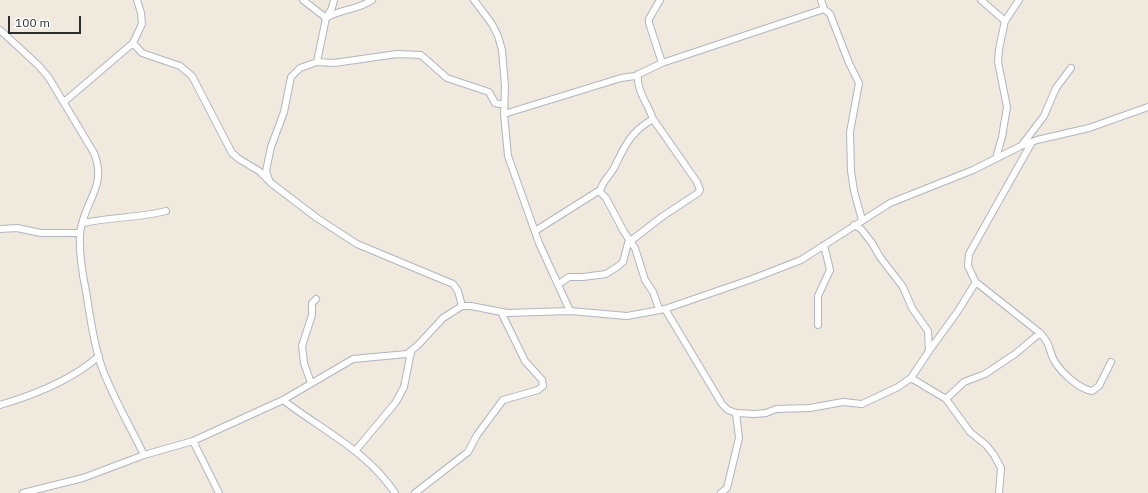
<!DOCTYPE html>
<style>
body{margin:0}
#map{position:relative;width:1148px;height:493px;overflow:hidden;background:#efe9de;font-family:"IBM Plex Sans",sans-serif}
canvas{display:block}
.scale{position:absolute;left:8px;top:16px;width:73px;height:18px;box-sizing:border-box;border:2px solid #2d2d2d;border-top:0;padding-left:5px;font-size:12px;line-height:14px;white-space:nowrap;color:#2d2d2d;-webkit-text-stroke:3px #fff;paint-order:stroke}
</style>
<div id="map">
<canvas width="1148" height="493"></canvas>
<div class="scale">100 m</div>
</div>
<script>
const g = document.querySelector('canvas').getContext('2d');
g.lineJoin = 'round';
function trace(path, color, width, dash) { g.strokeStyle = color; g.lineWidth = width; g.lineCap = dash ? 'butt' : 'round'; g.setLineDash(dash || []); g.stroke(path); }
const street = new Path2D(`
 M303 0 326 18C340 9 358 10 372 0
 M474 0 492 24 498 36 502 50 505 86 504 114 508 156 539 243 570 311
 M660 0 649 19V23L662 63
 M821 0 824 9 830 14 849 63 859 83 850 132 851 171 854 191 862 220
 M981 0 1005 21 999 49 998 62 1007 107 1002 137 996 158
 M1005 21 1019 0
 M0 30 39 66 49 78 94 153C108 188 83 201 80 234 79 252 82 272 86 291 90 316 93 341 101 365 112 396 130 426 144 455
 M133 43 142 53 180 66 192 76 232 153 239 159 259 171 271 183 317 218 357 244 453 284 458 291 462 306
 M317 62 326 18 332 8 334 0
 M638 74C636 90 648 104 653 119 630 132 625 146 614 168 610 176 601 182 600 192L606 198 624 232 635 248 645 280 653 292 659 309
 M64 102 133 43 142 24 141 13 137 0
 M504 114 621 78 635 76 662 63 824 9
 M1022 145 1044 116 1056 88 1071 68
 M269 180 266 171 271 147 284 112 291 77 300 68 317 62 334 63 397 54 421 55 447 78 489 92 495 103 504 105
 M83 223C110 217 139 218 166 211
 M0 229 17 228 41 233H80
 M535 231 600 190
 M976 283 968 266 969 254 1032 142
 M559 284 569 277H583L606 274 617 267 623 262 628 243 663 216 698 193 700 190 697 182 653 119
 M665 309 722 404 728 410 736 413 755 414 766 413 776 409 810 408 843 402 862 404 898 387 911 378 929 351 928 331 912 308 903 287 880 257 872 243 861 229 854 225
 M818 325V296L830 270 824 245
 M929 351 958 311 974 285 977 283 1040 333C1052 345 1048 351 1055 362 1062 373 1079 389 1092 391L1099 386 1111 362
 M911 378 946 399 970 432 986 445 994 455 1001 468 999 493
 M311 383 304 363 302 346 312 315V303L316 299
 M946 399 964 382 985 374 1015 354 1040 333
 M283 400C323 431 366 450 395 493
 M0 405C34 395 72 380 99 356
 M193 441 219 493
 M356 450 396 402 404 387 411 352
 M23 493 83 478 144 455 193 441 283 400 353 359 407 354 418 345 443 318 462 306H471L507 313 570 311 627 316 665 309 752 279 801 260 890 203 973 170 1021 146 1037 140 1089 128 1148 107
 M415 493 468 452 477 435 503 400 538 390 543 386 542 380 525 361 501 312
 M721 493 727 488 739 438 736 413`);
trace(street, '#b2b4c1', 8);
trace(street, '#fff', 6);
</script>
